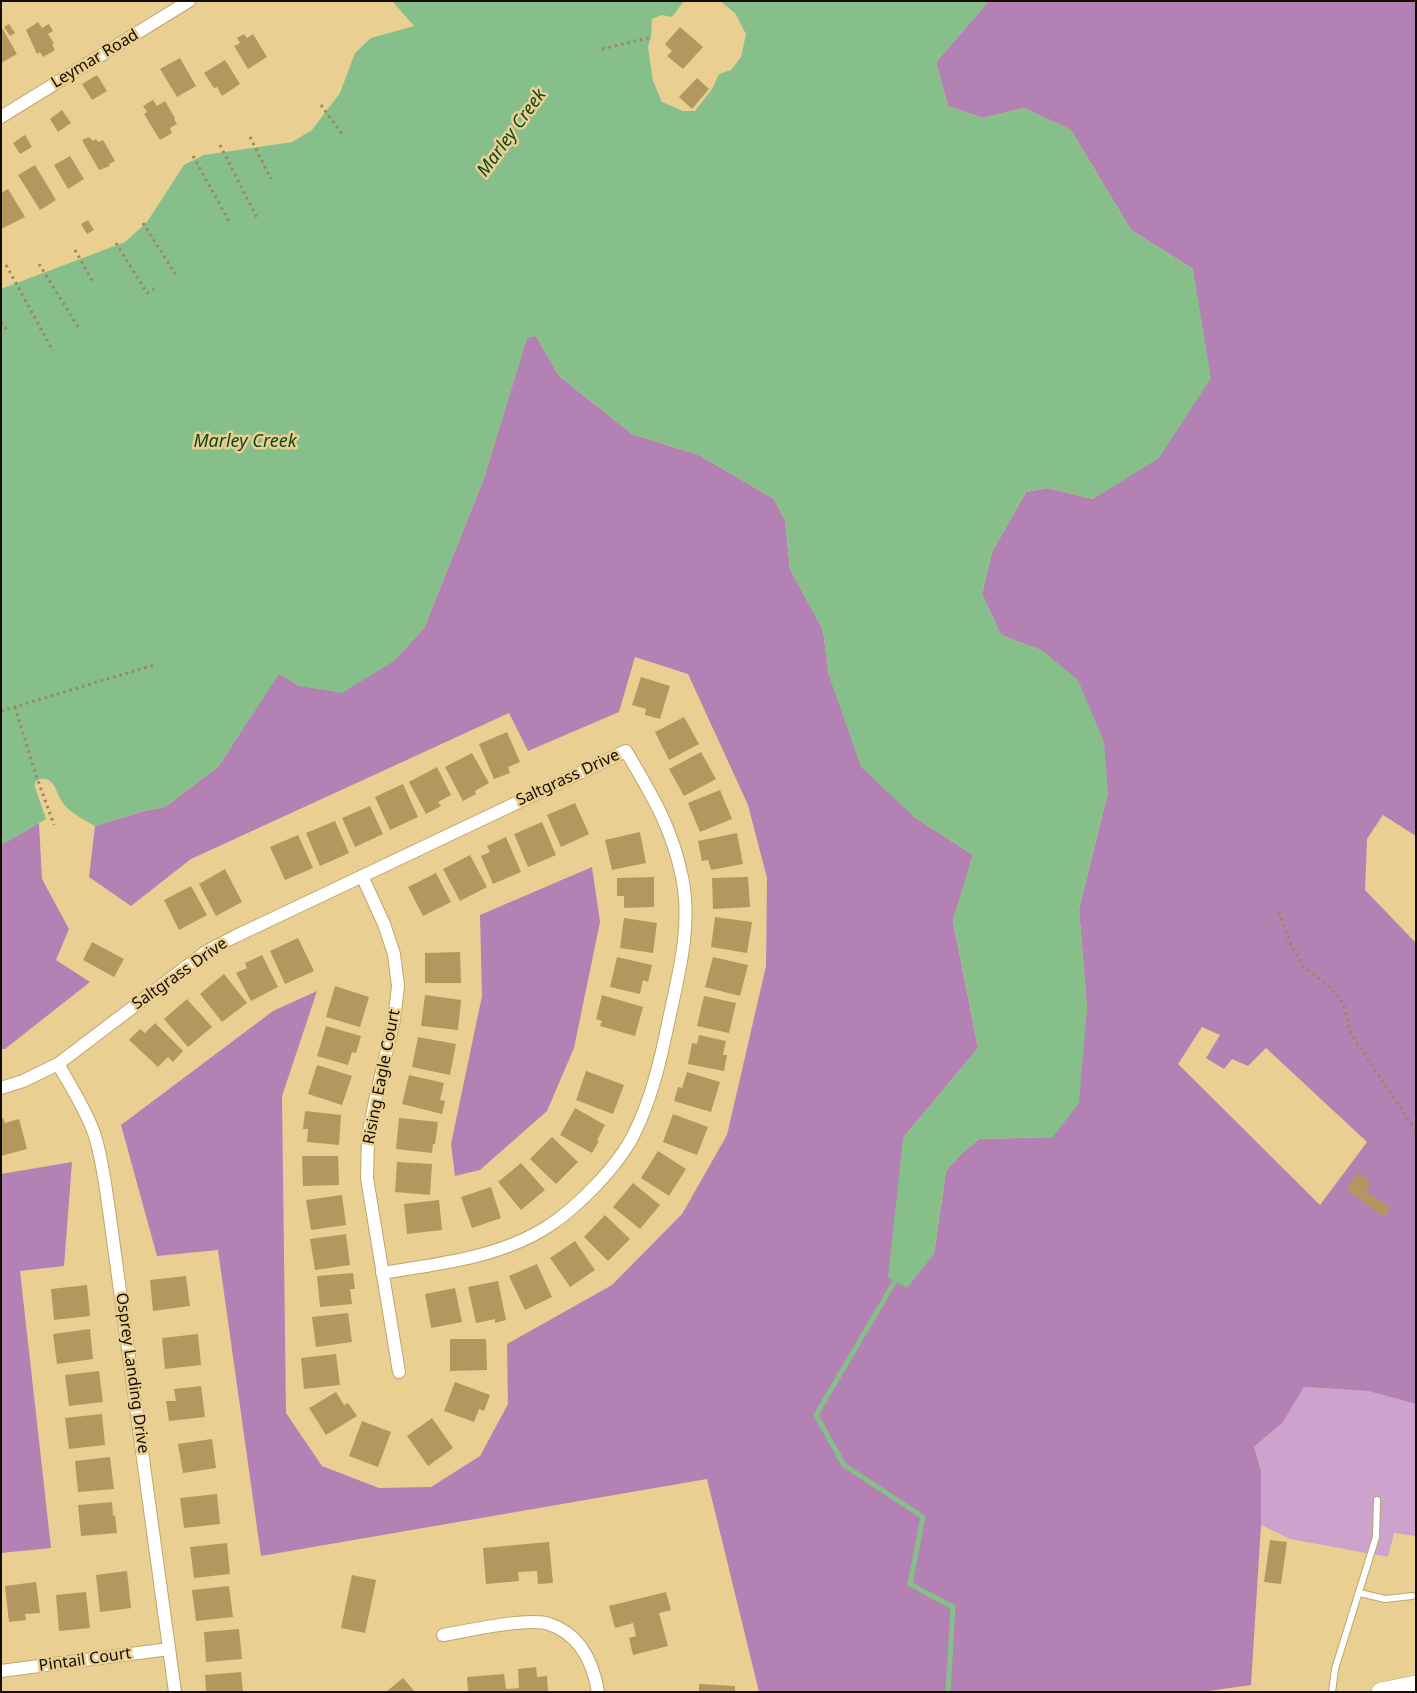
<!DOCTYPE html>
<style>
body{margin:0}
#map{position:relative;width:1417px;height:1693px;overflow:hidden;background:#eacf93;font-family:"Noto Sans",sans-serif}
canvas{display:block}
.frame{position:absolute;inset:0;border:2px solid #160c00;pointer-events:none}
</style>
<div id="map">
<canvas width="1417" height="1693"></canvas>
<div class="frame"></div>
</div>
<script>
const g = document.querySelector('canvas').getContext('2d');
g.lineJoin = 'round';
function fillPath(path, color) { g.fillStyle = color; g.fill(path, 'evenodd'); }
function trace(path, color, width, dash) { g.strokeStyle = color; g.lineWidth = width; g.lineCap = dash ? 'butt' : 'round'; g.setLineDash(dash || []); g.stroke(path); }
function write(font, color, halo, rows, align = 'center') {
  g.font = font + ' "Noto Sans",sans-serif'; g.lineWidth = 5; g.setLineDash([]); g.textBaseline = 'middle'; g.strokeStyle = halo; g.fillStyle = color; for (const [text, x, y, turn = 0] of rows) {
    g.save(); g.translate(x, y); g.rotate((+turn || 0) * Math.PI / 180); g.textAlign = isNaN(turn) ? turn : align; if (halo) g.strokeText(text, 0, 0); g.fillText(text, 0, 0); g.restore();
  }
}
fillPath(new Path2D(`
 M1304 1387 1368 1391 1416 1404V1536L1394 1533 1388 1557 1290 1539 1261 1525V1471L1254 1447 1283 1422Z`), '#cca3cd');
fillPath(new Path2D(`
 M989 1H1416V836L1383 815 1367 839 1365 890 1416 943V1404L1368 1391 1304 1387 1283 1422 1254 1447 1261 1471V1525L1251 1685 1201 1692H759L707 1479 261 1556 218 1250 157 1256 121 1125 273 1011 317 991 282 1096 286 1413 322 1466 379 1488 431 1487 480 1456 508 1404 507 1344 612 1285 682 1214 727 1135 766 966 767 878 748 805 688 674 635 657 619 712 528 751 509 713 191 859 131 906 89 877 95 826 144 811 165 807 218 767 279 673 299 686 394 661 424 628 484 478 527 337 536 336 559 376 632 434 699 455 774 499 785 520 790 569 823 630 829 676 914 817 973 855 953 921 978 1048 903 1138 934 1254 946 1171 961 1154 979 1139 1053 1137 1087 1008 1079 909 1108 792 1043 651 1001 635 982 594 992 552 1026 492 1048 488 1093 499 1193 269 1131 230 1071 130 1024 108 983 118 948 106 936 62ZM1202 1027 1220 1035 1206 1058 1224 1069 1232 1059 1248 1066 1266 1048 1367 1142 1320 1205 1178 1064Z
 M39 823 42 879 69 929 56 960 90 982 5 1049H1V845Z
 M592 867 600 922 574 1048 547 1111 480 1170 455 1176 451 1144 482 996 480 915Z
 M72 1162 64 1266 20 1271 51 1548 1 1553V1174Z`), '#b481b5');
fillPath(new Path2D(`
 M392 1H684L672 17 662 15 652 19 651 37 648 47 653 81 662 102 683 111H695L712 89 719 74 731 70 741 57 746 34 735 13 720 1H989L936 62 948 106 983 118 1024 108 1071 130 1131 230 1193 269 1211 378 1159 458 1093 499 1048 488 1026 492 992 552 982 594 1001 635 1043 651 1078 680 1104 742 1108 792 1079 909 1087 1008 1079 1103 1053 1137 979 1139 961 1154 946 1171 934 1254 907 1288 888 1278 903 1138 978 1048 953 920 973 855 914 817 861 767 829 676 823 630 790 569 785 520 774 499 699 455 632 434 559 376 536 336 527 338 484 478 424 628 394 661 342 693 299 686 279 674 218 767 165 807 144 811 95 826C83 819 70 813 62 802 58 796 56 786 50 781 45 777 40 778 35 782V787L46 819 1 845V289L125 242 147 222 184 165 204 155 292 142 312 130 340 93 355 53 371 38 414 26Z`), '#87bf8a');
trace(new Path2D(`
 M899 1277 895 1281 816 1415 844 1465 923 1517 910 1584 953 1607 948 1692`), '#87bf8a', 5);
fillPath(new Path2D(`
 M38 22 42 28 49 24 53 31 48 34 54 43 52 44 55 50 43 57 40 52 37 54 26 30Z
 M9 24 15 33 10 36 4 27Z
 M1 26 17 54 1 63Z
 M680 27 703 47 683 69 667 56 672 51 665 44Z
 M244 34 247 38 253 34 267 57 248 69 234 46 240 43 237 38Z
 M180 58 196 86 177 97 160 69Z
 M225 60 240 84 222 96 217 87 214 88 204 73Z
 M97 75 107 91 92 100 82 84Z
 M697 78 709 89 692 109 679 97Z
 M153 100 157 106 165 101 175 118 174 119 177 124 170 128 172 133 160 140 144 114 147 112 143 106Z
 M62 110 71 123 58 132 50 119Z
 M25 135 32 147 20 154 13 143Z
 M89 137 93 141 96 139 98 142 103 140 115 161 109 164 110 166 99 170 82 140Z
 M70 156 84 179 68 189 54 165Z
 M35 165 56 200 40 210 18 175Z
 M8 189 25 217 1 229V193Z
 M88 220 94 230 87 234 81 224Z
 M641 677 670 686 660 719 645 715 646 709 632 705Z
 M684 717 699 744 669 760 655 732Z
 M507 732 520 762 508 767 510 773 494 779 479 744Z
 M701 752 716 779 684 796 669 769Z
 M472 753 489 783 475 791 476 794 463 801 445 767Z
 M437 767 451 795 438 802 441 806 426 814 409 782Z
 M403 784 418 817 390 830 375 797Z
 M720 790 732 819 700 832 688 803Z
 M575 803 589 834 561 847 547 815Z
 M370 806 383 834 355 847 342 818Z
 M335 821 349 853 320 866 306 833Z
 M542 822 556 855 528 867 514 834Z
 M640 832 646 863 612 870 605 840Z
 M737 833 743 864 711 870 708 860 702 861 698 841Z
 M298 835 313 868 285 880 270 847Z
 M506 837 521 872 493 884 481 856 490 852 487 846Z
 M470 855 487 887 460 901 443 869Z
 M225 869 242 902 216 916 199 884Z
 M436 873 451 902 423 916 408 887Z
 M654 877V907L624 908V896H617V878Z
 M748 877 750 907 713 909 712 878Z
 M191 886 207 915 179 930 164 900Z
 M715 917 752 922 747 953 711 947Z
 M624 918 657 923 653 953 620 948Z
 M298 938 314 971 285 984 270 951Z
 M92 942 124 959 114 977 83 960Z
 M460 952 461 983H425V953Z
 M262 955 278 987 251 1001 236 973 247 968 245 963Z
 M617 957 652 965 648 982 643 980 640 994 610 987Z
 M713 957 748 965 740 996 705 987Z
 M224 974 247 1003 222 1022 200 994Z
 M335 986 369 997 360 1027 326 1017Z
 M425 995 461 1000 458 1030 421 1026Z
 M602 995 643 1007 635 1036 600 1026 602 1021 596 1019Z
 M704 996 736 1003 729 1033 697 1026Z
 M187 999 212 1027 188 1047 164 1019Z
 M155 1023 183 1051 173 1062 168 1057 158 1067 129 1040 140 1029 145 1033Z
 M326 1026 361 1036 356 1053 352 1052 348 1065 317 1056Z
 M699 1035 726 1041 723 1055H727L724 1071 688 1064 692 1043 697 1044Z
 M418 1037 456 1044 450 1075 412 1067Z
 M317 1065 352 1076 342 1105 308 1094Z
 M586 1071 624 1085 613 1114 576 1100Z
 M687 1072 720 1082 711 1112 674 1101 678 1087 682 1088Z
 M409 1075 444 1083 440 1100 445 1101 442 1114 402 1104Z
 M575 1108 605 1125 597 1140 599 1141 592 1153 560 1135Z
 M305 1111 341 1115 339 1145 307 1142 308 1129H303Z
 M673 1114 708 1127 697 1155 663 1142Z
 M1 1118H3L5 1123 19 1119 27 1149 1 1156Z
 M399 1118 438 1122 435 1144H433L432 1153 396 1149Z
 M552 1137 578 1162 556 1184 530 1159Z
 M658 1151 686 1169 669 1196 641 1178Z
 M302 1156H338L339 1185 303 1186Z
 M397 1162 432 1164 430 1195 395 1192Z
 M521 1163 545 1190 521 1210 498 1182Z
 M1358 1173 1371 1183 1366 1191 1390 1208 1384 1217 1346 1189Z
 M633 1183 660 1205 640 1229 613 1207Z
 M491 1187 501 1218 472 1228 461 1197Z
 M342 1195 346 1225 311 1230 306 1200Z
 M439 1200 442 1230 407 1234 404 1204Z
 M605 1215 630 1239 608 1261 584 1237Z
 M346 1234 350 1265 315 1270 310 1239Z
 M575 1241 595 1270 570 1287 550 1258Z
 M537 1264 552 1297 525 1310 509 1276Z
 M353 1273 355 1289H350L352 1304 320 1307 317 1276Z
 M186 1276 190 1306 153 1311 150 1280Z
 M498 1281 506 1320 495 1323V1319L476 1323 468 1287Z
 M87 1285 90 1316 54 1320 51 1289Z
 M455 1288 462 1322 431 1328 425 1294Z
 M348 1313 352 1342 316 1347 312 1317Z
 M90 1329 93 1359 57 1364 53 1334Z
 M198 1334 201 1365 165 1369 162 1338Z
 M450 1339H486L487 1370 450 1371Z
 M336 1354 340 1385 304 1389 301 1358Z
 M99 1371 103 1402 69 1406 65 1375Z
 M455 1382 490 1395 484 1411 479 1409 474 1422 444 1411Z
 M201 1386 205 1417 169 1421 166 1401H176L174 1389Z
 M336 1392 344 1405 348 1403 357 1416 326 1435 309 1408Z
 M102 1414 105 1445 69 1449 65 1418Z
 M432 1418 453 1448 428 1466 407 1436Z
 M362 1421 391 1432 378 1467 349 1456Z
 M212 1439 216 1468 183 1473 178 1444Z
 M110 1457 114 1489 78 1492 75 1461Z
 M217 1494 220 1524 184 1528 180 1498Z
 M112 1502 113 1516 115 1515 117 1533 81 1536 78 1505Z
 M1270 1540 1287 1542 1281 1584 1264 1582Z
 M549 1542 553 1583 538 1584 537 1571 518 1572 519 1581 486 1584 483 1548Z
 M227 1543 230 1574 194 1578 190 1547Z
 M127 1571 131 1608 100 1612 96 1575Z
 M352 1575 376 1580 365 1633 341 1628Z
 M36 1582 40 1613 25 1614 26 1620 9 1622 5 1586Z
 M229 1586 233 1617 196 1621 192 1590Z
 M86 1592 90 1628 59 1631 56 1595Z
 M666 1592 671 1610 659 1613 668 1646 633 1655 629 1638 636 1636 633 1623 615 1628 609 1606Z
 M239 1629 242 1659 206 1662 204 1632Z
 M536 1667 537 1677 547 1676 548 1692H468L467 1677 504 1674 506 1689 519 1688 518 1669Z
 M241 1672 243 1692H206L205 1675Z
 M403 1678 415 1692H386Z
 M699 1684 735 1686V1692H699Z`), '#b2985e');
const lane = new Path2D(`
 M1360 1593 1385 1599 1412 1596
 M1332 1692 1335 1669 1376 1537 1377 1500`);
const street = new Path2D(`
 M1 117 189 1
 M362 876 384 924 394 954 398 986 394 1020 375 1101 368 1137 367 1178 399 1372
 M58 1064C71 1087 85 1108 94 1133 103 1159 107 1198 111 1225L175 1692
 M1 1088 23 1081 58 1064 207 951 234 937 626 751C651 794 672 827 682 877 692 925 679 972 669 1019 661 1058 652 1098 634 1134 618 1166 578 1207 547 1227 498 1258 438 1264 382 1273
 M443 1635C467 1631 528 1617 549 1624 580 1634 593 1662 598 1692
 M1 1671 169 1649`);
const secondary = new Path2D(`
 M1381 1692 1416 1685`);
trace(lane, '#bfa56b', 8);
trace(street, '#bfa56b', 14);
trace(secondary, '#bfa56b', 20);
trace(new Path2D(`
 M602 49 651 37
 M321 105 342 134
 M250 137 271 179
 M220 145 258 220
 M193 156 229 221
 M143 223 176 275
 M116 243 147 293 154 289
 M75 250 94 284
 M39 264 80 330
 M6 265 53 351
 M1 322 8 331
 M15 707 36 775 54 825
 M1 711 154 665
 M1279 912 1291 945 1304 967 1330 987 1343 1003 1351 1034 1416 1131`), '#9d885e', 3, [2.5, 4]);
trace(lane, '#fff', 6);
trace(street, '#fff', 12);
trace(secondary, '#fff', 19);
write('16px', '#160c00', '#eacf93', [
 ["Leymar Road",95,59,-31],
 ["Saltgrass Drive",568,778,-25],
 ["Saltgrass Drive",180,974,-35],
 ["Rising Eagle Court",382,1077,-79],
 ["Osprey Landing Drive",132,1373,82],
 ["Pintail Court",85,1660,-8]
]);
write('italic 18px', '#0a4817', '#eacf93', [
 ["Marley Creek",512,133,-54],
 ["Marley Creek",245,442]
]);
</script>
